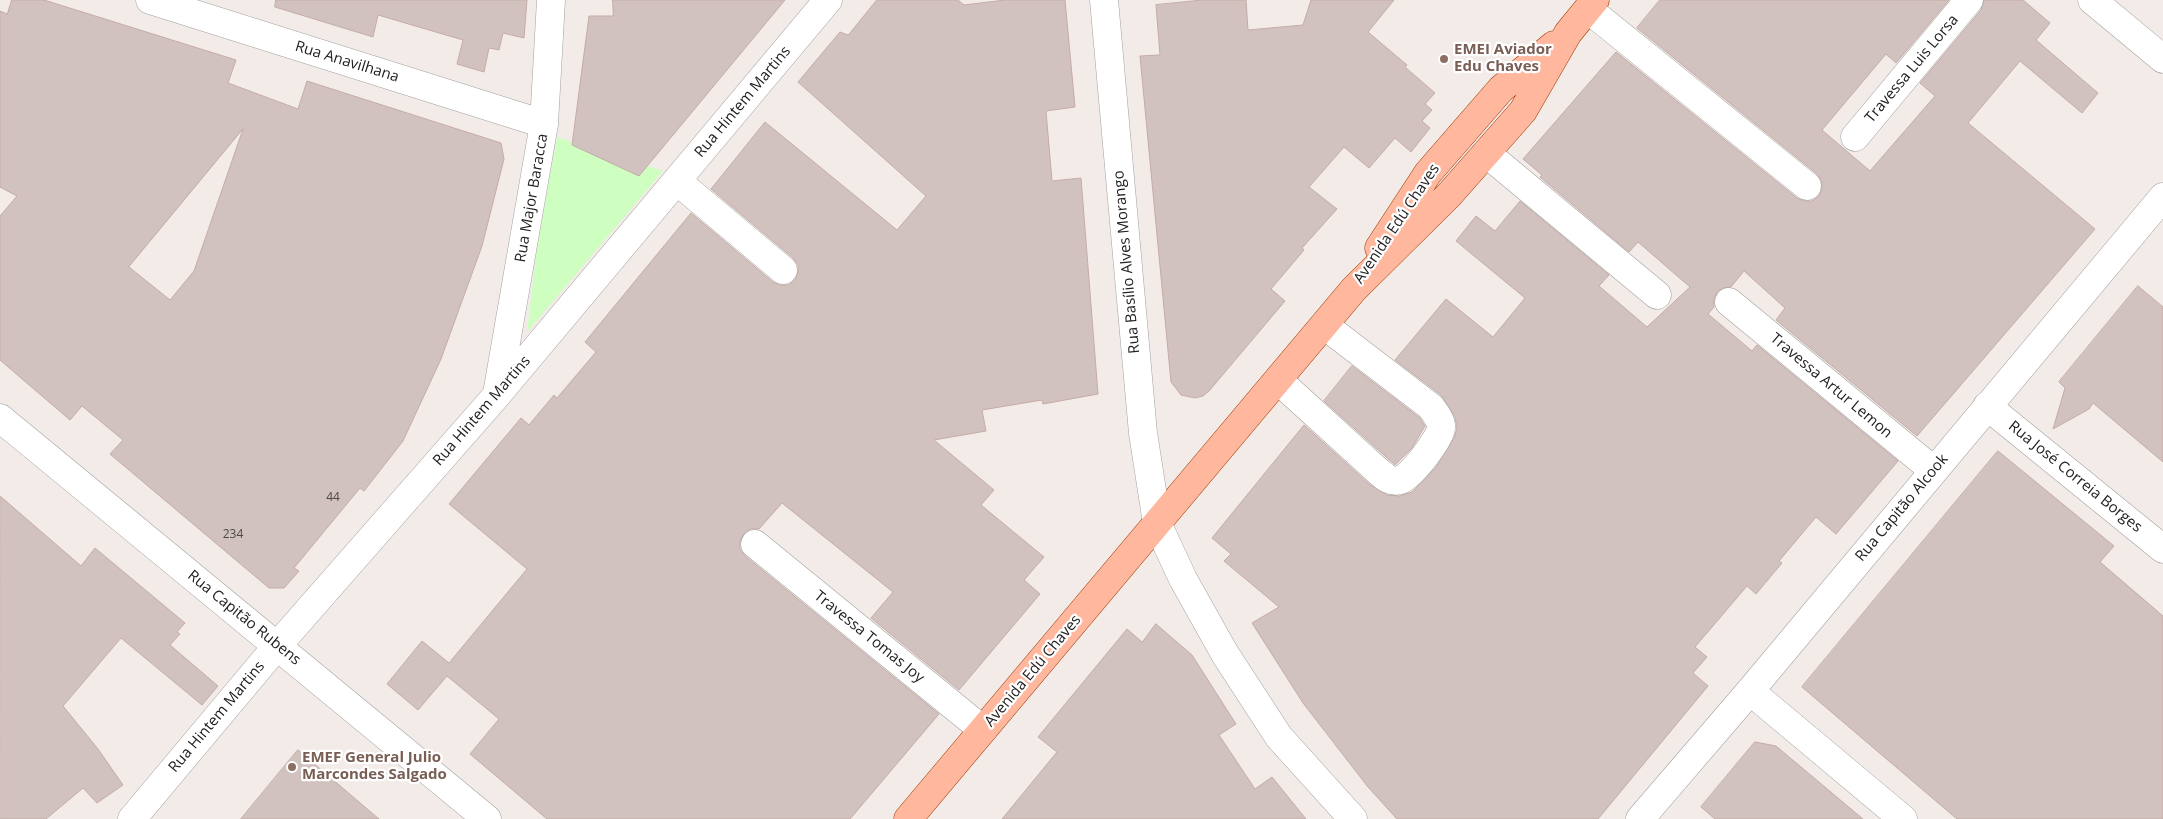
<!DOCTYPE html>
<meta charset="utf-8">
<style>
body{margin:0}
canvas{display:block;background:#f2ebe7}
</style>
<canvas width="2163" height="819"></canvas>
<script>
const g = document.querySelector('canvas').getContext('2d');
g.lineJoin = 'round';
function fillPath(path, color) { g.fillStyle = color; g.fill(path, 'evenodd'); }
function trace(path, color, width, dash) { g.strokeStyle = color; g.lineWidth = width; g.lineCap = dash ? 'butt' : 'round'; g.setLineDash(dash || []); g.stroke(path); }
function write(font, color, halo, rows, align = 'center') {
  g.font = font + ' "Open Sans",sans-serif'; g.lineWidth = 4.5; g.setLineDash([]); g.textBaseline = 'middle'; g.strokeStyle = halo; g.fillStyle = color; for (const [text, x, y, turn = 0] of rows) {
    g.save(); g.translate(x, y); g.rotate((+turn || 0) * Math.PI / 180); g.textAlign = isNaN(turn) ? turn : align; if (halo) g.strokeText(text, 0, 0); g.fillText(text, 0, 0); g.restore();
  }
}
fillPath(new Path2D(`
 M557 137 663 171 527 332 537 248Z`), '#cffec1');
const building = new Path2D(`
 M12 0H44L236 60 228 83 298 109 307 81 501 143 504 159 482 246 441 359 403 441 364 491 360 488 294 568 299 571 284 588H269L110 454 123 440 82 406 70 420 0 360V216L17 196 0 187V11L7 14ZM243 129 194 271 170 300 129 267Z
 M276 0H527L524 38 503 33 499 50 489 48 484 72 457 64 463 40 378 15 373 37 275 7Z
 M613 0H785L639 176 572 145 589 16H613Z
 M877 0H958L964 5 1005 0H1065L1075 107 1046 111 1052 181 1081 178 1098 394 1043 404 1042 400 982 410 986 431 934 440 994 490 981 505 1044 557 1024 580 1040 594 959 690 871 618 893 592 782 503 759 529H750L743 535 740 541V549L745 556 939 714 850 819H547L470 754 499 719 447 676 418 710 387 684 422 641 449 663 527 569 449 504 521 418 529 425 554 395 557 398 596 352 585 342 691 213 773 282 780 285H788L795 280 798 272V265L793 258 711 189 765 122 897 230 926 196 798 82 840 32 848 35Z
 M1203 0H1246L1248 30 1303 25 1311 0H1394L1368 32 1407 65 1405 67 1435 93 1425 104 1432 110 1422 121 1430 128 1411 152 1395 138 1369 168 1344 147 1309 187 1337 209 1302 248 1304 250 1271 289 1285 301 1209 391 1203 396 1195 398 1181 395 1171 382 1140 56 1160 55 1156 5Z
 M1660 0H1949L1896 63 1886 54 1822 130 1870 171 1935 96 1920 83 1981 10 1984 0H2023L2050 23 2036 40 2098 93 2082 113 2020 61 1968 123 2095 229 1917 436 1776 320 1785 308 1744 271 1731 287 1723 288 1717 292 1714 299V307L1708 314 1752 351 1757 345 1898 461 1836 534 1816 517 1779 561 1782 563 1756 594 1747 586 1695 647 1707 657 1693 673 1708 686 1598 819H1397L1368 787 1303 703 1252 623 1279 607 1224 561 1231 554 1212 538 1304 425 1369 484 1387 495 1400 496 1412 492 1436 467 1454 438 1457 428 1455 417 1441 395 1395 360 1446 299 1493 337 1525 298 1456 241 1476 216 1495 231 1520 201 1609 275 1599 286 1647 327 1690 287 1638 242 1629 252 1540 177 1542 175 1523 159 1616 52 1797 198 1805 201H1812L1819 196 1822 188 1821 180 1817 174 1637 28Z
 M2138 286 2163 307V462L2093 403 2089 409 2053 429 2065 388 2059 382Z
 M1352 366 1420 418 1425 426 1412 448 1395 465 1324 401Z
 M1998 451 2114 546 2100 562 2163 616V819H1957L1802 687Z
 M0 496 81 566 95 548 185 623 177 632 180 634 170 645 218 686 202 705 121 638 63 706 98 749 123 785 97 803 83 788 46 819H0Z
 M1156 624 1192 655 1236 724 1219 735 1255 789 1272 777 1306 819H1002L1057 752 1038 737 1127 629 1142 642Z
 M1755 742 1776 746 1863 819H1715L1701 807Z
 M298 750 379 819H241Z`);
fillPath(building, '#d2c2bf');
trace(building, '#c5aba7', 1);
const minor = new Path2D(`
 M150 0 544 124
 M1104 0 1143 433 1157 523 1183 579 1225 654 1279 737 1353 819
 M2092 0 2163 59
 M1588 9 1807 186
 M1855 137 1969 0
 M1486 153 1657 295
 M677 181 783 270
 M1729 302 1933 470
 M1278 380 1379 472C1385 477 1391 483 1400 480 1410 478 1440 439 1441 428 1442 421 1435 413 1431 407L1324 325
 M497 394 544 124 551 0
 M1987 406 2163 549
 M0 418 487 819
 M755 544 983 730
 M1750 691 1903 819
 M132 819 277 646 497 395 828 0
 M1640 819 1750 691 2163 197`);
const major = new Path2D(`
 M1379 248 1428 173 1501 89 1554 45
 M908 819 1354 289 1449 195 1523 111 1568 33 1595 0`);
trace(minor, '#a2a2a2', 29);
trace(major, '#9d3800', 29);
trace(minor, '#fff', 28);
trace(major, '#ffb79e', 28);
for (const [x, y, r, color] of [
 [1444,59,5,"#8d6e63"],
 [292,767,5,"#8d6e63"]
]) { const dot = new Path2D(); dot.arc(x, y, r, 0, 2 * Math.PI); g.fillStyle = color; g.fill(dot); trace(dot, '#fff', 2); }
write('12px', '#4d4948', null, [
 ["44",333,498],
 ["234",233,535]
]);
write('bold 15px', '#785e54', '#fff', [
 ["EMEI Aviador",1454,50],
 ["Edu Chaves",1454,67],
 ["EMEF General Julio",302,758],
 ["Marcondes Salgado",302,775]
], 'left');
write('15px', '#212121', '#fff', [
 ["Rua Anavilhana",347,62,17],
 ["Travessa Luis Lorsa",1912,69,-50],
 ["Rua Hintem Martins",743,102,-50],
 ["Rua Major Baracca",532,198,-80],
 ["Avenida Edú Chaves",1397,224,-56],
 ["Rua Basílio Alves Morango",1127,262,-95],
 ["Travessa Artur Lemon",1831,386,40],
 ["Rua Hintem Martins",482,411,-49],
 ["Rua José Correia Borges",2075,477,39],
 ["Rua Capitão Alcook",1902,508,-50],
 ["Rua Capitão Rubens",244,618,39],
 ["Travessa Tomas Joy",869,637,39],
 ["Avenida Edú Chaves",1033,671,-50],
 ["Rua Hintem Martins",217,717,-50]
]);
</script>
